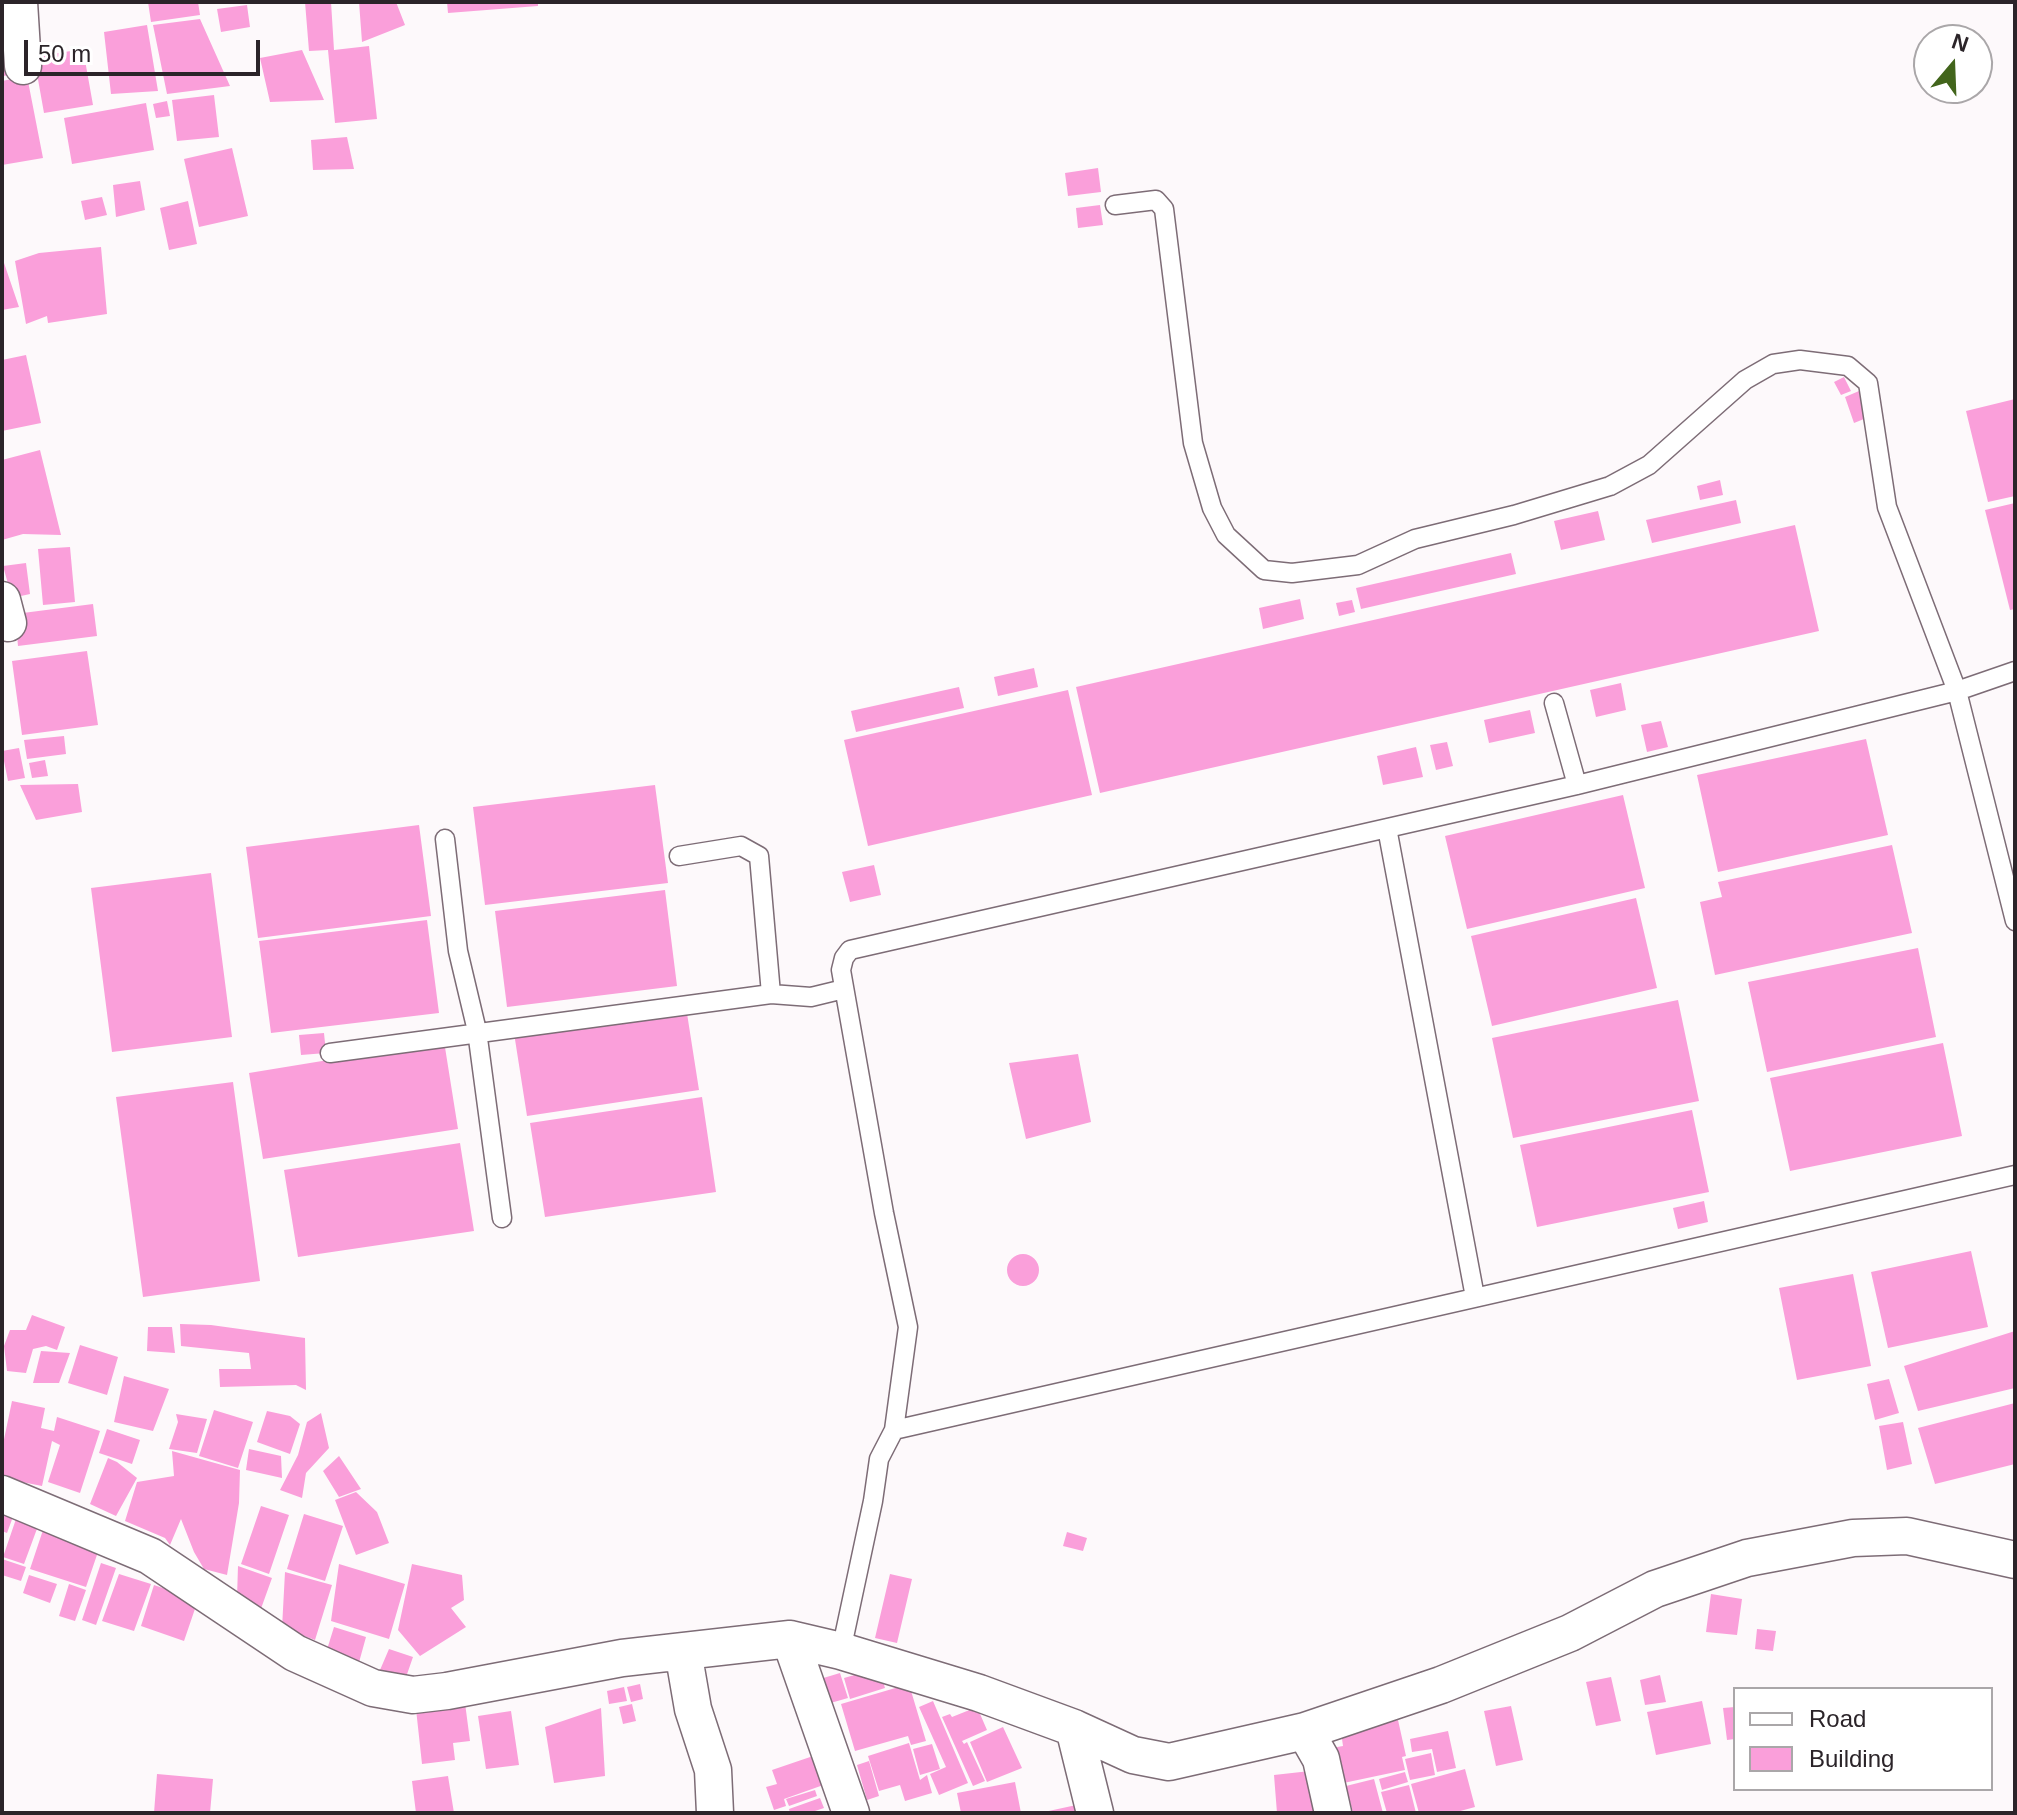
<!DOCTYPE html>
<style>
body{margin:0}
#map{position:relative;width:2017px;height:1815px;overflow:hidden;background:#fdf9fb;font-family:Arial,sans-serif}
canvas{display:block}
.frame{position:absolute;inset:0;border:4px solid #2b2429;pointer-events:none}
.legend{position:absolute;left:1733px;top:1687px;width:260px;height:104px;box-sizing:border-box;background:#fff;border:2px solid #aaa7a9;margin:0;padding:10px 14px;list-style:none;font-size:24px;color:#2b2429}
.legend li{display:flex;align-items:center;gap:16px;height:40px}
.legend b{width:40px;border:2px solid #aaa7a9}
.north{position:absolute;left:1913px;top:24px;width:80px;height:80px;box-sizing:border-box;background:#fff;border:2px solid #aaa7a9;border-radius:50%;rotate:19deg;font-size:22px;font-weight:700;line-height:32px;text-align:center;color:#2b2429}
.north::after{content:'';display:block;margin:auto;width:28px;height:36px;background:#42651c;clip-path:polygon(50% 0,100% 100%,50% 72%,0 100%)}
.scale{position:absolute;left:24px;top:40px;width:236px;height:36px;box-sizing:border-box;border:4px solid #2b2429;border-top:0;padding-left:10px;font-size:24px;line-height:28px;white-space:nowrap;color:#2b2429;-webkit-text-stroke:6px #fff;paint-order:stroke}
</style>
<div id="map">
<canvas width="2017" height="1815"></canvas>
<div class="frame"></div>
<ul class="legend">
<li><b style="height:10px;background:#fff"></b>Road</li>
<li><b style="height:22px;background:#fa9fda"></b>Building</li>
</ul>
<div class="north">N</div>
<div class="scale">50 m</div>
</div>
<script>
const g = document.querySelector('canvas').getContext('2d');
g.lineJoin = 'round';
function fillPath(path, color) { g.fillStyle = color; g.fill(path, 'evenodd'); }
function trace(path, color, width, dash) { g.strokeStyle = color; g.lineWidth = width; g.lineCap = dash ? 'butt' : 'round'; g.setLineDash(dash || []); g.stroke(path); }
fillPath(new Path2D(`
 M148 2H198L200 15 151 22Z
 M305 2H331L334 50 369 46 377 119 335 123 328 50 309 51Z
 M359 2H396L405 25 362 42Z
 M447 2H538V6L448 13Z
 M247 5 250 27 221 32 217 9Z
 M2 8 13 75 2 76Z
 M200 19 230 86 167 94 153 25Z
 M147 25 158 91 111 94 104 32Z
 M83 49 93 105 44 113 34 57Z
 M302 50 324 100 270 102 260 58Z
 M27 76 43 158 2 165V81Z
 M214 95 219 137 177 141 172 100Z
 M167 101 170 116 156 118 153 104Z
 M146 103 154 150 72 164 64 118Z
 M347 137 354 169 313 170 311 140Z
 M232 148 248 216 199 227 184 159Z
 M1098 168 1101 192 1068 196 1065 173Z
 M140 181 145 210 116 217 113 185Z
 M102 197 107 215 85 220 81 201Z
 M188 201 197 244 169 250 160 208Z
 M1100 205 1103 225 1078 228 1076 208Z
 M101 247 107 314 48 323 47 316 26 324 15 261 39 253Z
 M2 257 19 307 2 310Z
 M26 355 41 423 2 431V360Z
 M1844 377 1851 391 1841 395 1834 382Z
 M1859 391 1869 417 1854 423 1845 397Z
 M2015 399V496L1988 502 1966 411Z
 M40 450 61 535 23 534 2 540V460Z
 M1720 480 1723 495 1700 500 1697 486Z
 M1736 500 1741 523 1652 543 1646 520Z
 M2015 503V609L2010 610 1985 510Z
 M1598 511 1605 540 1561 550 1554 521Z
 M1795 525 1819 631 1100 793 1076 687Z
 M70 547 75 602 43 605 38 549Z
 M1511 553 1516 574 1361 609 1356 588Z
 M26 563 30 594 12 598 3 566Z
 M1300 599 1304 619 1263 629 1259 608Z
 M1352 600 1355 612 1339 616 1336 603Z
 M93 604 97 636 18 646 15 614Z
 M87 651 98 725 22 735 12 661Z
 M1034 668 1038 687 998 696 994 677Z
 M1621 683 1626 710 1596 717 1590 690Z
 M959 687 964 708 856 732 851 711Z
 M1068 690 1092 795 868 846 844 740Z
 M1530 710 1535 733 1489 743 1484 720Z
 M1661 721 1668 747 1647 752 1641 725Z
 M64 736 66 754 27 759 24 740Z
 M1866 739 1888 835 1718 872 1697 775Z
 M1447 742 1453 766 1436 770 1430 745Z
 M1416 747 1423 777 1383 785 1377 756Z
 M19 748 25 778 8 781 2 751Z
 M45 760 48 776 32 778 29 763Z
 M78 784 82 812 36 820 20 785Z
 M655 785 668 883 485 905 473 807Z
 M1623 795 1645 888 1467 929 1445 836Z
 M419 825 431 916 258 938 246 847Z
 M1892 845 1912 933 1715 975 1700 902 1722 897 1718 882Z
 M874 865 881 895 850 902 842 872Z
 M211 873 232 1037 112 1052 91 888Z
 M665 890 677 986 507 1007 495 911Z
 M1636 898 1657 988 1492 1026 1471 936Z
 M427 920 439 1013 271 1033 259 941Z
 M1918 948 1936 1037 1767 1072 1748 982Z
 M1678 1000 1699 1101 1513 1138 1492 1038Z
 M686 1007 699 1090 527 1116 514 1033Z
 M324 1033 326 1053 301 1055 299 1035Z
 M444 1041 458 1129 263 1159 249 1073Z
 M1943 1043 1962 1136 1790 1171 1770 1078Z
 M1078 1054 1091 1122 1026 1139 1009 1063Z
 M233 1082 260 1281 143 1297 116 1097Z
 M702 1097 716 1192 545 1217 530 1123Z
 M1692 1110 1709 1192 1537 1227 1520 1145Z
 M460 1143 474 1231 298 1257 284 1170Z
 M1704 1201 1708 1222 1678 1229 1673 1208Z
 M1971 1251 1988 1327 1888 1348 1871 1272Z
 M1007 1270a16 16 0 1 1 32 0a16 16 0 1 1-32 0Z
 M1853 1274 1871 1366 1797 1380 1779 1288Z
 M32 1315 65 1327 57 1350 46 1346 33 1349 26 1373 7 1371 4 1346 10 1330H26Z
 M180 1324 211 1325 305 1338 306 1390 296 1385 220 1387 219 1369H251L249 1353 181 1346Z
 M148 1327H172L175 1353 147 1351Z
 M2015 1331V1388L1918 1411 1904 1366Z
 M80 1345 118 1357 107 1395 68 1383Z
 M41 1351 70 1353 59 1383H33Z
 M124 1376 169 1389 153 1431 114 1422Z
 M1889 1379 1899 1413 1875 1420 1867 1384Z
 M12 1401 45 1408 41 1428 54 1431 57 1417 100 1431 80 1493 48 1482 60 1445 52 1441 42 1486 2 1478V1449Z
 M2015 1403V1464L1935 1484 1918 1428Z
 M214 1410 253 1422 238 1468 199 1456Z
 M267 1411 290 1416 300 1424 290 1454 257 1442Z
 M321 1413 329 1448 306 1473 302 1498 280 1490 298 1455 307 1422Z
 M176 1414 207 1419 197 1453 169 1449 178 1422Z
 M1903 1422 1912 1464 1887 1470 1879 1426Z
 M107 1429 140 1440 132 1464 99 1453Z
 M249 1449 281 1456 282 1478 246 1470Z
 M172 1451 240 1470 239 1503 227 1575 204 1569 194 1552 181 1519 170 1545 165 1538 125 1521 137 1482 174 1476Z
 M339 1456 361 1489 339 1497 323 1471Z
 M108 1458 117 1462 137 1478 116 1516 90 1504Z
 M356 1492 377 1512 389 1543 356 1555 335 1500Z
 M261 1506 289 1515 269 1574 241 1564Z
 M2 1510 14 1514 7 1533 2 1531Z
 M304 1514 343 1526 325 1581 287 1569Z
 M16 1519 38 1526 24 1564 3 1557Z
 M43 1530 99 1549 86 1587 30 1569Z
 M1067 1532 1087 1538 1083 1551 1063 1546Z
 M2 1559 26 1567 21 1581 2 1575Z
 M101 1563 116 1568 96 1625 82 1620Z
 M339 1564 405 1584 389 1639 331 1621Z
 M412 1564 462 1575 464 1600 451 1608 466 1627 420 1656 398 1630Z
 M238 1566 272 1578 258 1617 237 1598Z
 M285 1572 332 1585 315 1640 282 1628Z
 M119 1574 151 1584 134 1631 102 1621Z
 M890 1574 912 1579 897 1643 875 1638Z
 M29 1575 57 1584 50 1603 23 1593Z
 M69 1584 86 1590 75 1621 59 1616Z
 M154 1585 198 1600 184 1641 141 1626Z
 M1711 1594 1742 1599 1737 1635 1706 1632Z
 M334 1627 366 1637 358 1666 325 1656Z
 M1757 1629 1776 1631 1773 1651 1755 1649Z
 M389 1649 413 1657 405 1680 377 1677Z
 M879 1668 885 1688 850 1699 844 1678Z
 M840 1673 848 1698 827 1704 820 1679Z
 M1660 1675 1666 1702 1645 1705 1640 1680Z
 M1611 1677 1621 1721 1596 1726 1586 1682Z
 M640 1684 643 1699 631 1702 627 1687Z
 M909 1684 926 1741 911 1745 908 1736 855 1751 841 1704Z
 M624 1687 627 1701 609 1704 607 1691Z
 M933 1701 968 1783 939 1795 930 1774 946 1767 919 1707Z
 M1702 1701 1711 1744 1656 1755 1647 1712Z
 M465 1703 470 1741 453 1743 455 1760 422 1764 416 1709Z
 M632 1704 636 1721 623 1724 619 1707Z
 M1511 1706 1523 1760 1496 1766 1484 1711Z
 M977 1707 987 1730 962 1741 964 1744 967 1742 985 1781 973 1786 942 1717 950 1714 952 1717Z
 M1735 1707V1739L1727 1740 1723 1708Z
 M601 1708 605 1776 554 1783 545 1727Z
 M511 1711 519 1765 486 1769 478 1716Z
 M1398 1720 1406 1756 1402 1757 1405 1770 1334 1785 1326 1749 1343 1746 1341 1732Z
 M1003 1727 1022 1768 987 1782 970 1742Z
 M1448 1731 1456 1768 1437 1772 1432 1749 1412 1752 1410 1739Z
 M909 1743 920 1780 927 1775 932 1793 905 1801 900 1785 879 1791 868 1756Z
 M932 1744 940 1769 920 1775 913 1749Z
 M1431 1753 1435 1775 1410 1780 1405 1759Z
 M819 1754 829 1783 784 1799 786 1806 774 1810 766 1787 777 1784 772 1770Z
 M869 1761 879 1796 867 1800 857 1765Z
 M1465 1769 1475 1807 1453 1813H1419L1411 1784Z
 M1319 1770 1323 1813H1277L1274 1775Z
 M1405 1772 1408 1782 1382 1790 1379 1779Z
 M157 1774 213 1779 210 1813H154Z
 M448 1776 454 1813H416L412 1781Z
 M1374 1779 1383 1813H1353L1346 1786Z
 M1015 1782 1021 1813H961L957 1793Z
 M1409 1785 1416 1813H1387L1381 1792Z
 M815 1790 817 1796 789 1806 786 1799Z
 M820 1798 824 1808 809 1813H790L789 1809Z
 M1081 1804 1083 1813H1044V1812Z`), '#fa9fda');
const service = new Path2D(`
 M1115 205 1156 200 1164 209 1193 443 1212 508 1226 535 1264 570 1292 573 1358 565 1415 539 1514 515 1610 486 1649 465 1745 380 1773 364 1800 360 1848 366 1868 383 1887 507 1957 691 2015 921
 M1554 703 1577 785
 M1387 828 1475 1297
 M445 839 458 951 477 1031 502 1218
 M679 856 741 846 759 856 771 994
 M330 1053 771 994 811 997 844 989
 M894 1430 908 1327 884 1213 841 970 844 958 850 950 1577 785 1957 691 2015 671
 M841 1651 873 1501 879 1459 894 1430 2015 1175`);
const minor = new Path2D(`
 M19 2 23 66
 M2 600 8 623
 M2 1494 150 1556 295 1653 373 1688 413 1695 447 1691 622 1658 790 1639 841 1651 979 1693 1074 1728 1133 1755 1169 1762 1305 1731 1441 1685 1570 1633 1655 1589 1747 1558 1853 1538 1907 1536 2015 1560
 M790 1639 851 1813
 M683 1651 693 1709 713 1770 715 1813
 M1074 1728 1095 1813
 M1305 1731 1321 1759 1333 1813`);
trace(service, '#7d6c76', 21);
trace(minor, '#7d6c76', 39);
trace(service, '#fff', 18);
trace(minor, '#fff', 36);
</script>
